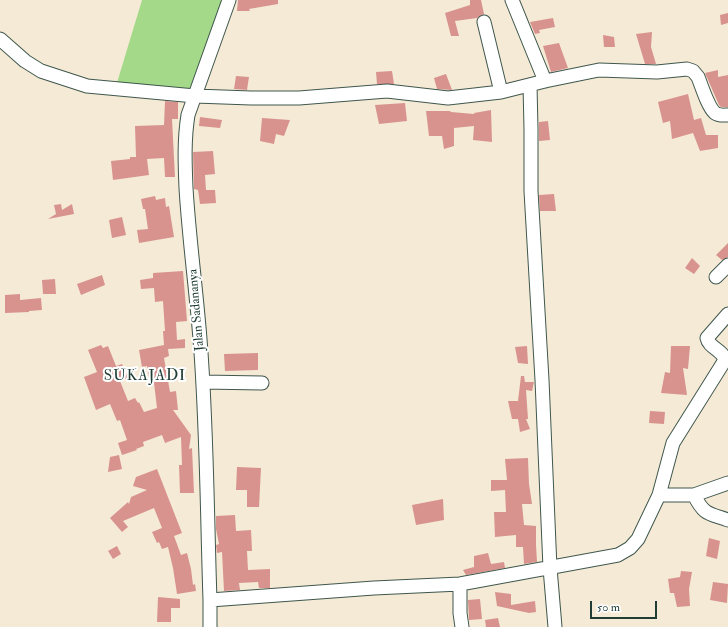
<!DOCTYPE html>
<style>
body{margin:0}
#map{position:relative;width:728px;height:627px;overflow:hidden;background:#f5ead6;font-family:"IM FELL Double Pica",serif}
canvas{display:block}
.scale{position:absolute;left:590px;top:601px;width:67px;height:18px;box-sizing:border-box;border:2px solid #1f3d34;border-top:0;padding-left:5px;font-size:12px;line-height:14px;white-space:nowrap;color:#1f3d34;-webkit-text-stroke:3px #fff;paint-order:stroke}
</style>
<div id="map">
<canvas width="728" height="627"></canvas>
<div class="scale">50 m</div>
</div>
<script>
const g = document.querySelector('canvas').getContext('2d');
g.lineJoin = 'round';
function fillPath(path, color) { g.fillStyle = color; g.fill(path, 'evenodd'); }
function trace(path, color, width, dash) { g.strokeStyle = color; g.lineWidth = width; g.lineCap = dash ? 'butt' : 'round'; g.setLineDash(dash || []); g.stroke(path); }
function write(font, color, halo, rows, align = 'center') {
  g.font = font + ' "IM FELL Double Pica",serif'; g.lineWidth = 4; g.setLineDash([]); g.textBaseline = 'middle'; g.strokeStyle = halo; g.fillStyle = color; for (const [text, x, y, turn = 0] of rows) {
    g.save(); g.translate(x, y); g.rotate((+turn || 0) * Math.PI / 180); g.textAlign = isNaN(turn) ? turn : align; if (halo) g.strokeText(text, 0, 0); g.fillText(text, 0, 0); g.restore();
  }
}
fillPath(new Path2D(`
 M142 0H224L189 94 116 86Z`), '#a4d989');
fillPath(new Path2D(`
 M238 0H278V4L249 9 250 11H237Z
 M470 0H481L484 14 477 18 455 21 459 36H451L445 13 470 5Z
 M728 13V23L721 25 720 15Z
 M553 18 555 27 539 30 540 33 535 34 530 22Z
 M652 32 651 47 656 64H645L636 34Z
 M603 35 614 37 615 47H604Z
 M559 43 568 68 551 72 543 46Z
 M718 70V77L728 75V107H721L719 105 705 73Z
 M392 71 394 84H377L376 72Z
 M446 74 452 90 437 89 434 78Z
 M236 76 249 77 247 90 234 89Z
 M688 94 694 120 701 118 706 135H718V148L700 151 693 133 672 139 670 121 663 123 658 102Z
 M165 101 178 102V119H172L175 177H165L164 158 147 159 149 175 113 180 111 161 130 159V157H136L135 126 164 125Z
 M405 103 407 121 379 124 375 105Z
 M491 110 492 142 473 140 474 126 454 128V146L444 149 442 136H429L426 111H450L451 112 474 114V113Z
 M200 117 222 120 220 128 199 126Z
 M262 118 290 120 284 136 276 134 274 144 260 141Z
 M548 121 550 140 539 141V122Z
 M213 151 215 174 205 175 206 190H215L216 203 200 204 198 190 194 189 193 152Z
 M554 194 556 211H540L539 195Z
 M155 196 156 200 165 198 166 207 169 206 174 237 139 243 137 230 148 229 145 209H143L141 199Z
 M61 204 62 210 72 204 74 214 48 219 56 214 54 205Z
 M122 217 126 235 112 238 109 220Z
 M728 243V257L722 260 716 255Z
 M692 258 700 266 694 274 685 268Z
 M183 271 187 321 176 322 177 340 185 339V348L168 349 169 356 164 358 170 392 176 391 178 410H173L191 435 189 449 192 448 194 493H180L179 465H182L181 437 165 443 162 435 143 442 144 446 136 449 137 450 122 455 118 443 127 440 120 420 117 421 110 404 96 410 84 377 97 372 88 350 101 345 103 348 108 346 116 366 122 364 128 378 120 381 128 401 135 398 138 403 139 402 144 412 157 408 154 383 150 384 147 366 142 367 139 350 164 345 163 331H165L163 301 155 302 154 288 141 289 140 280 153 278V273Z
 M102 275 105 285 81 295 77 284Z
 M55 279 56 294H43L42 280Z
 M20 294V300L41 298 42 310 29 311V312L5 313V295Z
 M527 346 528 364 518 363 515 347Z
 M671 346H690L688 369 683 368 687 395 661 393 665 372 670 373Z
 M258 353V370L225 371 224 354Z
 M521 376H524L525 382H534L532 391 526 390 528 419H526L530 429 520 432 518 419H512L508 401H518Z
 M650 411 665 412 664 424 649 423Z
 M119 455 122 469 108 472 110 457Z
 M528 458 529 484 532 504H522L524 525 536 526V545L537 562 524 564 523 547H516V535L495 537 494 512H506L505 490 491 491V480H507L505 459Z
 M237 467 261 468 259 507H247V490H236Z
 M157 469 182 533 174 536 181 555 187 553 191 569 193 585 195 584 196 591 177 594 173 568 168 547 162 549 159 542 157 543 152 532 162 528 154 508 123 521 128 527 122 532 110 518 128 502 129 504 131 497 147 490 133 486 136 477Z
 M443 499 444 520 416 525 412 505Z
 M235 515 236 531 251 530 252 551H247L248 570 270 569V588H259L258 582 239 583 240 590 224 591 222 552 217 553 216 545 219 544 216 529V516Z
 M709 538 720 541 717 559 706 556Z
 M117 546 121 554 113 559 108 551Z
 M488 553 491 564 504 562 505 568 466 575 463 570 474 567V556Z
 M681 571 692 572 689 589 690 606 677 607 674 593H670L668 579 680 577Z
 M713 582 728 584 727 603 710 600Z
 M495 592 511 594V605L535 601 536 612 529 613 497 606Z
 M158 597 180 599V608H171V622H157Z
 M480 599 482 619 469 620 468 600Z
 M498 618 500 627H486L485 620Z`), '#d8938f');
const minor = new Path2D(`
 M512 0 545 81
 M484 22 501 92
 M0 39 25 61 41 71 87 86 195 96 251 98H299L387 91 448 98 501 92 545 81 599 70 657 72 687 69 693 71 698 77C702 87 708 107 715 113 719 116 724 115 728 115
 M530 85 531 129V191L542 380 550 568 555 627
 M716 277 728 265
 M203 382 262 383
 M659 495H694L728 483
 M694 495C704 515 708 513 728 520
 M460 584V613L462 627
 M210 600 374 588 460 584 618 555 630 548 638 539 659 495 673 443 725 360C723 350 709 348 707 338L728 314
 M210 627V600C207 513 207 426 200 339 196 288 189 238 186 188 185 163 184 140 188 115L229 0`);
trace(minor, '#3f574c', 15);
trace(minor, '#fff', 13);
write('13px', '#1f3d34', '#fff', [
 ["Jalan Sadananya",197,310,-95]
]);
g.letterSpacing = '1px';
write('15px', '#1f3d34', '#fff', [
 ["SUKAJADI",145,377]
]);
g.letterSpacing = '0px';
</script>
